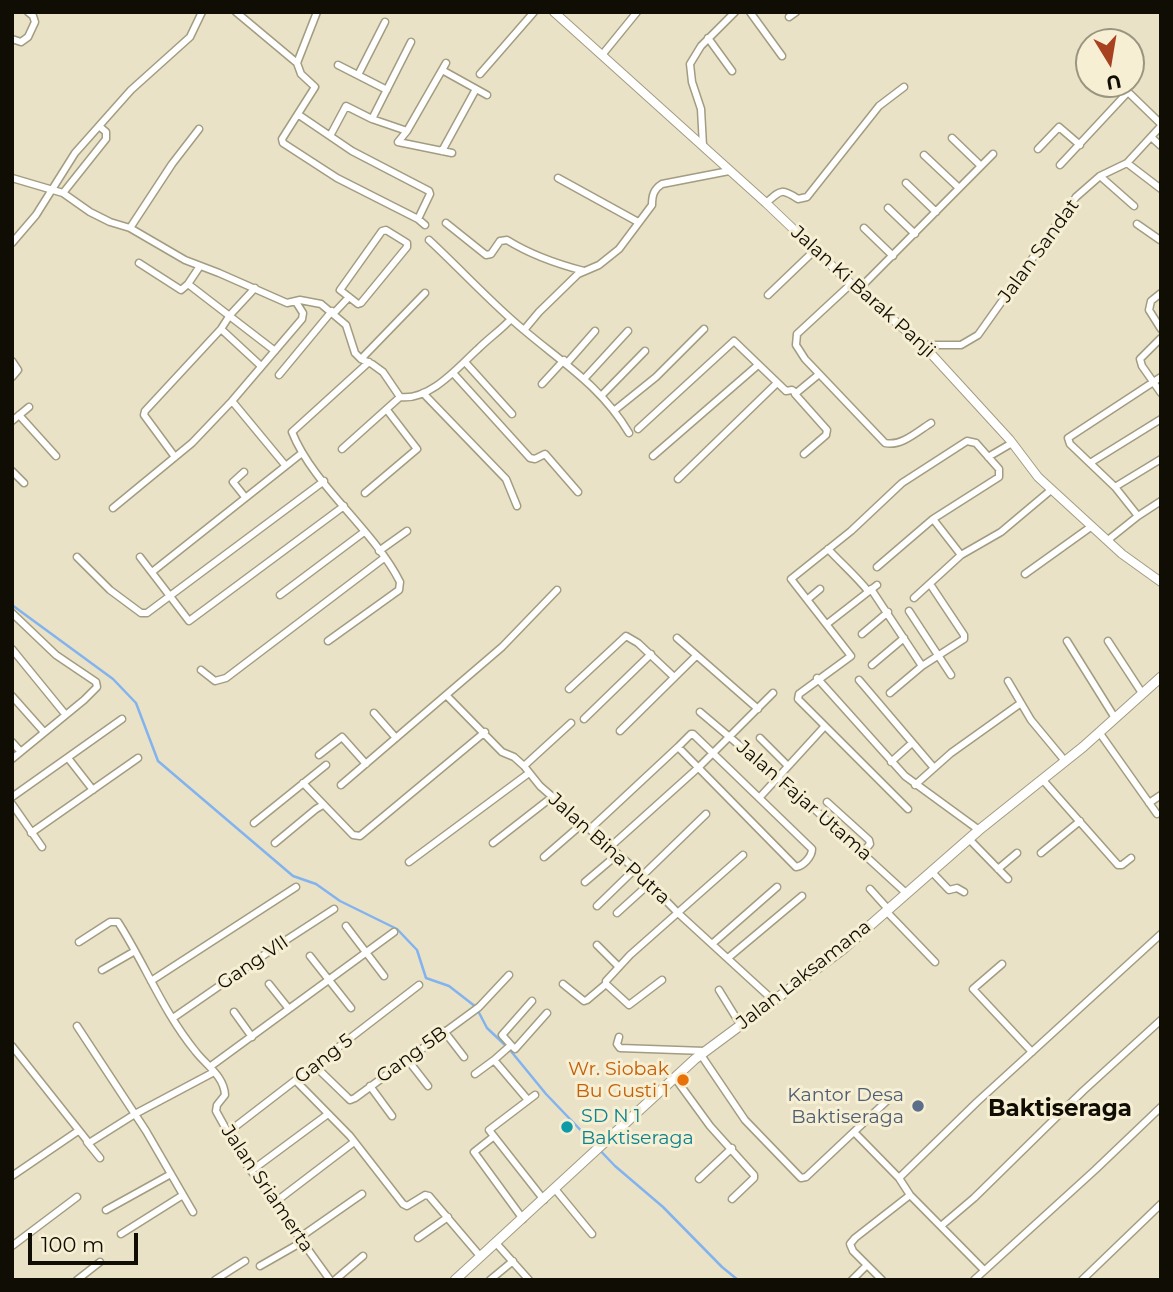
<!DOCTYPE html>
<style>
body{margin:0}
#map{position:relative;width:1173px;height:1292px;overflow:hidden;background:#e9e2c6;font-family:Montserrat,sans-serif}
canvas{display:block}
.frame{position:absolute;inset:0;border:14px solid #100d05;pointer-events:none}
.north{position:absolute;left:1075px;top:28px;width:70px;height:70px;box-sizing:border-box;background:#f6efd3;border:2px solid #9a9581;border-radius:50%;rotate:169deg;font-size:19px;font-weight:700;line-height:28px;text-align:center;color:#100d05}
.north::after{content:'';display:block;margin:auto;width:24px;height:32px;background:#a8411f;clip-path:polygon(50% 0,100% 100%,50% 72%,0 100%)}
.scale{position:absolute;left:28px;top:1233px;width:110px;height:32px;box-sizing:border-box;border:4px solid #100d05;border-top:0;padding-left:9px;font-size:21px;line-height:24px;white-space:nowrap;color:#100d05;-webkit-text-stroke:5px #f6efd3;paint-order:stroke}
</style>
<div id="map">
<canvas width="1173" height="1292"></canvas>
<div class="frame"></div>
<div class="north">U</div>
<div class="scale">100 m</div>
</div>
<script>
const g = document.querySelector('canvas').getContext('2d');
g.lineJoin = 'round';
function trace(path, color, width, dash) { g.strokeStyle = color; g.lineWidth = width; g.lineCap = dash ? 'butt' : 'round'; g.setLineDash(dash || []); g.stroke(path); }
function write(font, color, halo, rows, align = 'center') {
  g.font = font + ' Montserrat,sans-serif'; g.lineWidth = 6; g.setLineDash([]); g.textBaseline = 'middle'; g.strokeStyle = halo; g.fillStyle = color; for (const [text, x, y, turn = 0] of rows) {
    g.save(); g.translate(x, y); g.rotate((+turn || 0) * Math.PI / 180); g.textAlign = isNaN(turn) ? turn : align; if (halo) g.strokeText(text, 0, 0); g.fillText(text, 0, 0); g.restore();
  }
}
trace(new Path2D(`
 M12 605 113 679 136 703 158 761 293 876 316 884 340 901 397 929 417 950 426 978 449 986 476 1007 487 1028 505 1045
 M510 1050 546 1094 615 1166 663 1207 722 1267 738 1280`), '#83b3ef', 2.5);
const minor = new Path2D(`
 M236 12 297 63 301 74 315 87 282 139 283 143 337 178 418 219 425 225
 M750 12 782 56
 M789 17 796 12
 M708 38 732 71
 M12 39 21 42 28 37 35 22 33 16 28 12
 M602 55 637 12
 M297 63 317 12
 M338 65 387 90
 M442 70 487 95
 M480 74 534 12
 M358 75 385 22
 M299 115 352 151 429 191 430 194 418 219
 M372 119 407 131
 M330 136 346 106 372 119 411 42
 M1151 137 1161 146
 M952 138 981 166
 M398 142 407 131 446 63
 M398 142 452 153
 M703 146 701 109 692 82 690 64 701 46 735 12
 M1038 149 1059 127 1080 145
 M442 151 476 89
 M924 155 959 188
 M1127 163 1161 189
 M1060 165 1128 92 1161 124
 M1100 176 1134 206
 M12 178 63 193 90 212 110 222 130 228 185 260 219 273 287 303 300 300 321 304 346 325 355 353 361 359 372 364 383 372 400 397C430 401 458 367 478 349 489 338 501 330 511 319
 M558 178 638 222
 M906 183 936 212
 M63 193 106 139V132L99 126
 M766 203C781 190 781 188 798 199L807 197 879 106 904 87
 M888 208 915 234
 M446 223 486 255 491 254 500 241 507 240C531 255 557 264 584 271
 M1137 224 1160 240
 M130 228 172 164 199 129
 M864 228 893 256
 M386 230 407 243V247L361 303 358 304 340 290 382 231Z
 M429 240C456 265 482 293 510 318 554 358 598 381 629 433
 M12 243 36 215 75 153 131 90 190 37 202 12
 M139 263 181 290 188 284 200 266
 M188 284 275 351
 M851 284 797 334 796 345 805 359 885 443C901 447 918 431 931 423
 M858 290 993 154
 M1161 293 1151 301 1149 310 1161 329
 M768 295 815 250
 M334 313 349 297
 M221 329 261 366
 M524 330 539 312 578 274 599 265 619 249 652 205C652 195 654 189 662 184L729 171
 M1161 338 1140 359 1142 366 1161 393
 M923 345H961L978 335 1076 197 1100 176 1127 163 1161 126
 M361 359 425 293
 M12 361 18 370 12 377
 M465 362 512 414
 M567 363 595 331
 M453 373 530 458 535 459 545 454 578 492
 M279 375 332 311
 M584 379 628 331
 M542 384 564 360
 M423 393 506 479 517 506
 M602 395 645 351
 M232 401 285 465
 M615 410 656 377 704 329
 M19 415 56 456
 M12 421 29 407
 M638 429 734 341 786 391 792 390 796 393
 M342 449 400 397
 M804 454 826 435 827 430 795 394 818 375
 M653 456 758 365
 M175 457 144 415 145 411 221 329 230 315 255 288
 M988 457 1012 443
 M1090 463 1161 419
 M12 471 24 483
 M244 472 233 482 245 497
 M678 479 777 383
 M1115 487 1161 459
 M365 493 417 449 387 410
 M113 508 192 443 232 401 302 319 303 313 296 302
 M1138 516 1115 487 1070 444 1068 438 1161 377
 M933 519 961 555
 M1108 540 1138 516 1161 501
 M828 549C842 564 856 576 868 591
 M379 551 407 531
 M77 557 110 590 141 613H147L324 481
 M140 557 189 621 344 506
 M877 567 933 519 999 477V469L976 443 967 441 902 483 851 531 791 579 851 656 799 694 798 699 908 809
 M152 572 302 453
 M1025 574 1092 526
 M871 589 922 666
 M280 595 364 532
 M914 598 961 555 1001 532 1051 490
 M808 599 820 589
 M909 611 951 675
 M12 613 56 655 96 682 97 687 84 700 12 759
 M827 624 877 585
 M862 634 888 612
 M677 638 758 709
 M328 641 399 590 400 582C374 530 313 485 292 432L369 362
 M1067 641 1115 718
 M1108 641 1142 693
 M12 649 65 714
 M872 665 904 638
 M201 670 215 681 226 678 384 558
 M817 678 905 776 979 830
 M859 680 934 768
 M1008 681 1031 720 1065 761
 M569 689 626 636 638 643 674 677
 M890 693 922 666 964 639V635L930 584
 M12 696 44 732
 M447 696 502 752 514 757 524 766 540 786 635 869 678 913 774 1001
 M700 712 811 806 906 893
 M374 713 396 738
 M584 719 651 654
 M620 731 696 656
 M1099 732 1157 814
 M760 738 787 765
 M12 742 20 751
 M319 755 342 737 366 764
 M68 758 93 790
 M891 762 912 743
 M524 766 571 723
 M1042 779 1118 865H1122L1131 858
 M303 783 353 835 360 836 485 732
 M341 785 502 647 557 590
 M915 785 951 753 1021 703
 M12 797 122 719
 M760 797 824 727
 M827 802 869 840 870 844 863 852
 M1149 803 1161 795
 M12 804 42 847
 M254 823 326 765
 M590 829 678 747 691 734H693L812 849C812 857 803 866 796 867L678 747
 M31 833 138 758
 M969 839 1008 879
 M275 843 316 809 323 805
 M493 843 552 797
 M610 847 699 767 773 693
 M1041 853 1080 821
 M544 857 582 824
 M409 862 529 773
 M998 869 1017 853
 M931 871 949 890 957 888 964 892
 M642 876 706 814
 M585 882 618 854
 M870 889 888 909
 M597 906 635 869
 M886 911 935 962
 M617 913 649 884
 M346 926 384 976
 M79 942 110 922H118C145 964 163 1012 196 1052 206 1065 224 1076 225 1095L217 1105 216 1111 242 1158 330 1280
 M712 944 777 887
 M597 945 619 967
 M310 956 351 1008
 M728 958 802 896
 M1002 964 973 989 1032 1052
 M102 970 135 951
 M151 981 296 887
 M269 984 289 1009
 M563 984 584 1001 587 1000 606 984V981L630 955 743 855
 M606 984 629 1005 662 980
 M719 990 740 1024
 M234 1012 252 1037
 M173 1018 277 946 334 909
 M77 1026 146 1131 193 1212
 M444 1031 464 1057
 M619 1037 617 1044 620 1048 705 1051
 M511 1045 502 1035 532 1001
 M12 1046 89 1143 135 1114 214 1072
 M701 1055 745 1120 801 1178 806 1177 892 1096
 M407 1059 428 1086
 M494 1060 511 1045 515 1049 547 1013
 M211 1066 394 932
 M315 1066 346 1096 350 1100 355 1098 479 1007 509 975
 M475 1074 494 1060 528 1100
 M675 1078 710 1126 754 1175V1178L732 1199
 M296 1081 350 1136 403 1204 407 1206 425 1195 429 1196 480 1256
 M370 1086 392 1116
 M535 1095 489 1130 544 1200
 M854 1132 899 1178 910 1195 984 1270
 M227 1133 419 985
 M493 1137 474 1152 523 1219
 M87 1142 100 1158
 M251 1171 328 1114
 M12 1176 78 1131
 M899 1178 977 1102 1161 934
 M699 1179 732 1148
 M555 1189 592 1234
 M274 1203 354 1142
 M106 1210 171 1174
 M941 1226 974 1198 1083 1091 1161 1020
 M121 1234 183 1195
 M299 1238 362 1194
 M418 1238 448 1217
 M496 1243 529 1280
 M12 1246 77 1197
 M260 1266 302 1242
 M77 1280 100 1262
 M215 1280 245 1261
 M335 1280 363 1256
 M490 1280 513 1261
 M852 1280 867 1265
 M882 1280 853 1251 850 1244 855 1238 910 1195
 M974 1280 1095 1170 1161 1107
 M1082 1280 1161 1204`);
const tertiary = new Path2D(`
 M554 12 766 203 851 284 923 345 1010 440 1038 477 1122 554 1161 582`);
const secondary = new Path2D(`
 M455 1280 695 1059 842 950 979 830 1083 747 1161 677`);
trace(minor, '#a29c81', 9);
trace(tertiary, '#a29c81', 10);
trace(secondary, '#a29c81', 11);
trace(minor, '#fff', 6);
trace(tertiary, '#fff', 8);
trace(secondary, '#fff', 9);
for (const [x, y, r, color] of [
 [683,1080,7,"#e8710a"],
 [918,1106,7,"#5c6f8a"],
 [567,1127,7,"#0f9aa8"]
]) { const dot = new Path2D(); dot.arc(x, y, r, 0, 2 * Math.PI); g.fillStyle = color; g.fill(dot); trace(dot, '#f6efd3', 2.5); }
write('19px', '#100d05', '#f6efd3', [
 ["Jalan Sandat",1039,251,-54],
 ["Jalan Ki Barak Panji",863,292,42],
 ["Jalan Fajar Utama",804,801,41],
 ["Jalan Bina Putra",609,849,42],
 ["Gang VII",253,963,-34],
 ["Jalan Laksamana",804,975,-38],
 ["Gang 5B",412,1055,-36],
 ["Gang 5",324,1059,-38],
 ["Jalan Sriamerta",267,1189,56]
]);
write('19px', '#c56008', '#f6efd3', [
 ["Wr. Siobak",669,1069],
 ["Bu Gusti 1",669,1091]
], 'right');
write('19px', '#4e5e75', '#f6efd3', [
 ["Kantor Desa",904,1095],
 ["Baktiseraga",904,1117]
], 'right');
write('19px', '#0d838f', '#f6efd3', [
 ["SD N 1",581,1116],
 ["Baktiseraga",581,1138]
], 'left');
write('bold 23px', '#100d05', '#f6efd3', [
 ["Baktiseraga",1060,1109]
]);
</script>
